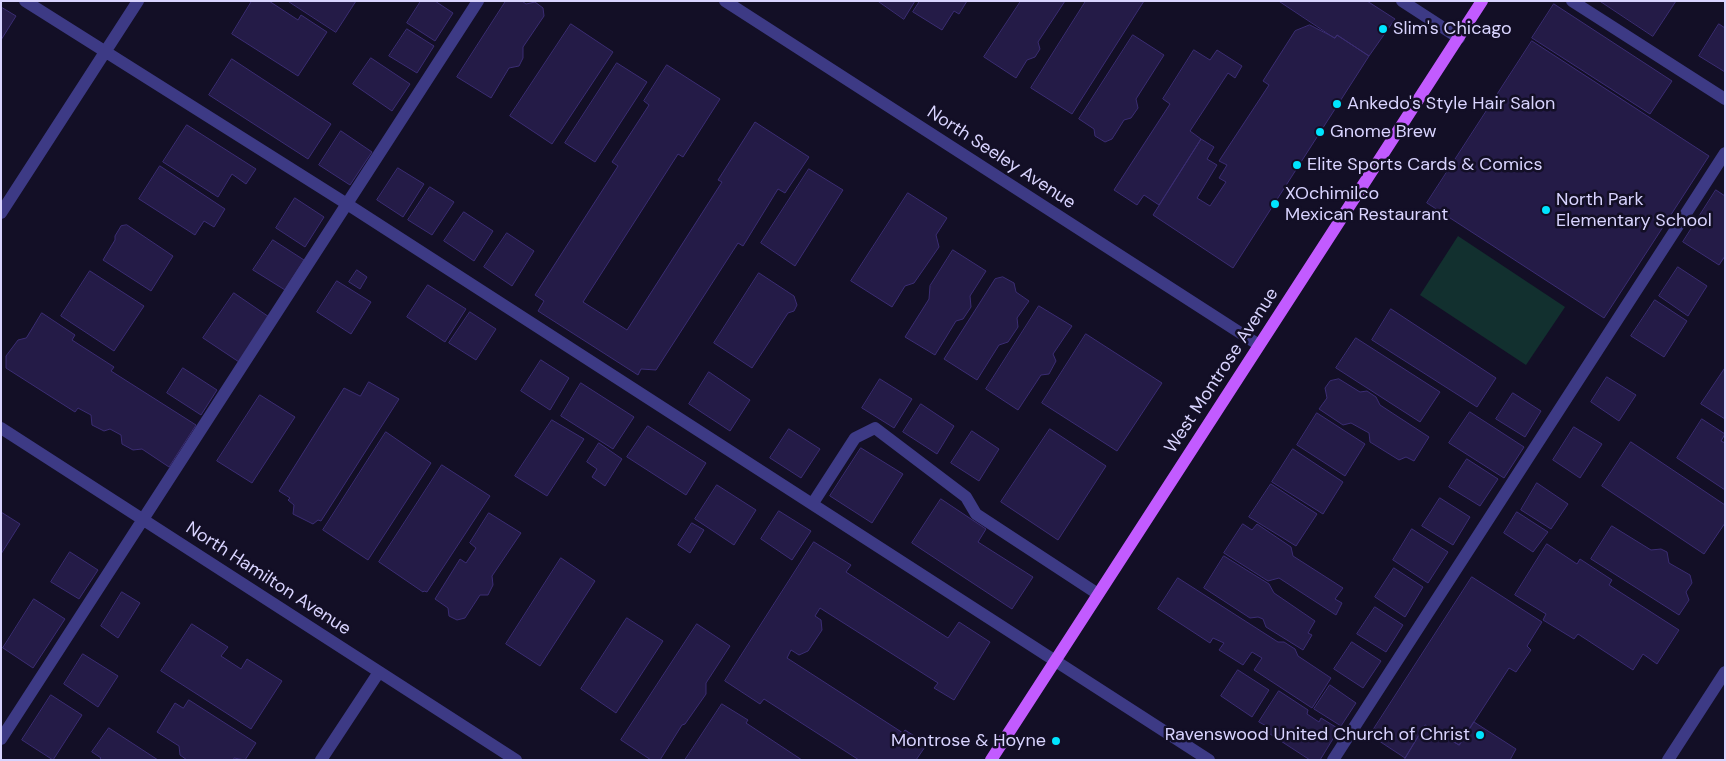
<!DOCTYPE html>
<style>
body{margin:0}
#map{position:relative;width:1726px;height:761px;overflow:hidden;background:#130f26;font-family:"DM Sans",sans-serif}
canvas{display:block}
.frame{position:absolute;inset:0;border:2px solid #d9d4ff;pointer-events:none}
</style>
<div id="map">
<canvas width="1726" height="761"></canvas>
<div class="frame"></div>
</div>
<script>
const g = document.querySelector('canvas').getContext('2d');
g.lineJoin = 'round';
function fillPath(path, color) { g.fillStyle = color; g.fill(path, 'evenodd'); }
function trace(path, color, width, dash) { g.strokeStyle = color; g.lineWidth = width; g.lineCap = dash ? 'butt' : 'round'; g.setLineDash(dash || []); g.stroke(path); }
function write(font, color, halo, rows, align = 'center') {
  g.font = font + ' "DM Sans",sans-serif'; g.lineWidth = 5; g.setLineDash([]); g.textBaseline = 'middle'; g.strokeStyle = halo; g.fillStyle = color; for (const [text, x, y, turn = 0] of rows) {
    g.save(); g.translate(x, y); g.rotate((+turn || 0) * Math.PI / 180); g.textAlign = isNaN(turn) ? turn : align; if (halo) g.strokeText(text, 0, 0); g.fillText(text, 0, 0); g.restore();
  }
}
fillPath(new Path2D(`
 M1458 236 1565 307 1526 365 1420 295Z`), '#12302f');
const building = new Path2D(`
 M252 1H269L298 20 301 15 327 32 298 76 232 34Z
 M288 1H356L336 32Z
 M421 1H435L453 13 435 41 407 23Z
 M506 1H522L526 4 535 2 543 8 544 16 523 47V58L519 66 509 68 491 98 457 77Z
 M878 1H915L904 19Z
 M920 1H967L959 14 954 11 942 30 913 12Z
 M1021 1H1065L1038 42 1040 49 1035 57 1027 60 1016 78 984 57Z
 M1086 1H1144L1072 114 1031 88Z
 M1279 1H1367L1395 19 1369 56 1337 35 1335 38Z
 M1600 1H1676L1653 36Z
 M1554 4 1672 81 1650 114 1532 38Z
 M1 7 16 16 1 40Z
 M571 24 613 52 552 144 510 116Z
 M1719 24 1725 28V72L1699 56Z
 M1310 25 1335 38 1337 35 1369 56 1233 268 1153 215 1201 139 1214 147 1207 159 1217 165 1197 198 1210 206 1226 182 1219 178 1227 165 1219 161 1269 85 1263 81 1295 31Z
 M407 29 434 46 417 73 389 56Z
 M1133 35 1164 55 1136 99 1138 108 1131 118 1124 120 1112 139 1105 142 1095 136 1094 129 1079 119Z
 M1532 41 1709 156 1604 318 1427 203Z
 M1194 50 1210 60 1217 50 1242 66 1235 78 1228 73 1190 131 1201 139 1159 205 1144 195 1137 205 1114 190 1170 104 1163 99Z
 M371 58 410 84 392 111 353 84Z
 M232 59 331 124 308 159 209 95Z
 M617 63 647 82 595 162 565 143Z
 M667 65 720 99 683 157 678 154 583 302 627 330 722 182 718 180 755 122 809 157 785 193 778 189 743 246 738 243 656 370 641 369 638 375 538 311 544 301 535 295 618 166 612 162 649 105 644 101Z
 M187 125 256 169 246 184 232 174 218 197 163 162Z
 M341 131 372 152 350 185 319 165Z
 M160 166 225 209 214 227 204 221 195 235 139 199Z
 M398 168 424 184 403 217 377 200Z
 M809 169 843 190 795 266 761 243Z
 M430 187 454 202 432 235 408 220Z
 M1716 190 1725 196V256L1719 265 1683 242Z
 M908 193 947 218 936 235 939 247 914 283 905 286 892 307 851 281Z
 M295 198 324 217 305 247 276 228Z
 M464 212 493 231 474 261 444 241Z
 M127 225 173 256 151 291 103 260 115 240V236L121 226Z
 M507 233 534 251 512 286 484 267Z
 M273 240 304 260 285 290 253 270Z
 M953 250 986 271 970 296 971 307 963 319 956 321 935 355 905 337 929 299 930 286Z
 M1678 267 1707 286 1688 316 1659 296Z
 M357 270 367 277 360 289 349 282Z
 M90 271 144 306 114 351 61 316Z
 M759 273 794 296 797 305 794 311 788 313 752 368 714 343Z
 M1003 277 1014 283 1016 292 1029 301 1017 318 1018 327 1008 342 999 345 977 380 944 359 995 279Z
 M337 281 371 302 351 334 317 312Z
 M428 285 466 309 445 342 407 317Z
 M234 293 272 319 242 364 203 338Z
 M1655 300 1687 321 1664 357 1631 336Z
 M1039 306 1072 326 1053 354 1056 361 1049 374 1041 375 1018 410 986 389Z
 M1391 309 1496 378 1477 407 1372 340Z
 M470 312 496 329 476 360 449 343Z
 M42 313 75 335 72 340 114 367 111 371 196 425 169 467 142 449 133 450 122 444 121 435 110 429 104 431 92 425 91 415 78 408 75 412 6 368V356L18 340 26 338Z
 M1086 334 1162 383 1117 451 1042 403Z
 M1356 338 1440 392 1420 422 1336 368Z
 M541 360 569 378 550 410 521 391Z
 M183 368 217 390 201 415 167 393Z
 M1725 368V419L1701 404Z
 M709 372 750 400 730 431 689 404Z
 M1607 377 1636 395 1619 421 1591 402Z
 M880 379 912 399 894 428 862 408Z
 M1339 379 1360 392 1367 391 1376 397 1380 405 1429 437 1414 461 1406 457 1399 460 1370 442 1369 433 1351 423 1343 425 1319 409 1327 398 1325 388 1330 381Z
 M369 382 399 399 321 521 318 520 313 524 293 514 294 505 288 500 290 498 279 491 344 388 360 396Z
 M581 383 634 417 613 449 561 416Z
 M1513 393 1541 411 1525 437 1496 419Z
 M260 395 295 417 252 483 217 461Z
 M921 404 954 426 937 454 903 432Z
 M1470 412 1524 447 1504 478 1449 443Z
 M1317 413 1365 444 1345 476 1297 445Z
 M1702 419 1725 434 1721 441 1725 443V490L1677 458Z
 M552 420 584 439 547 496 515 476Z
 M648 426 706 463 686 495 627 457Z
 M1574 427 1602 444 1580 478 1553 460Z
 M789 429 820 449 801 478 770 458Z
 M1050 429 1106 466 1058 540 1001 502Z
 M972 431 999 449 979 481 951 463Z
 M386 432 431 463 368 560 323 530Z
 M1631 442 1725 505V523L1704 554 1602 486Z
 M599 443 622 459 605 486 592 477 597 469 587 462Z
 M861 448 903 474 872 523 830 496Z
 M1293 449 1343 482 1323 514 1272 482Z
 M1467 459 1498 479 1480 506 1449 487Z
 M442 465 490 496 427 592 424 591 423 592 379 562Z
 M1537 483 1568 504 1551 529 1521 510Z
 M1271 484 1317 514 1296 546 1249 517Z
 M717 485 756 510 734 545 695 519Z
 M1440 498 1470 517 1453 545 1422 526Z
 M941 499 986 529 978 542 1033 577 1012 609 912 543Z
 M779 511 811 531 792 560 761 539Z
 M1 512 20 524 1 554Z
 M1517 512 1548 532 1533 552 1504 533Z
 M489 513 521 533 492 576 493 585 488 595H480L465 618 457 620 449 616 448 608 435 599 460 559 466 563 476 548 470 543Z
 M692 523 704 530 690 553 678 545Z
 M1243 524 1252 530 1257 524 1291 547 1293 556 1343 588 1335 599 1342 603 1336 615 1279 578 1268 581 1224 553Z
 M1612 526 1651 550 1661 549 1667 552 1669 563 1690 575 1692 583 1686 592 1689 600 1679 615 1591 559Z
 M1412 529 1448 552 1428 583 1393 560Z
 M814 542 851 565 846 572 948 638 959 622 990 642 954 700 934 688 938 683 820 608 815 616 821 620 822 630 808 651 799 655 791 650 787 658 903 733 905 730 927 744 916 760H859L764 699 760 704 725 681Z
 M1547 544 1577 564 1580 559 1612 580 1609 585 1679 630 1657 664 1643 654 1633 670 1578 634 1574 639 1543 620 1546 614 1515 595Z
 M70 552 98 570 79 599 51 582Z
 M1224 556 1269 584 1274 593 1315 621 1308 633 1312 635 1303 650 1266 627 1263 619 1258 617 1250 618 1204 588Z
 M561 558 595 581 540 666 506 644Z
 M1394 568 1423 587 1405 617 1375 597Z
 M1472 577 1542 622 1527 646 1531 650 1516 672 1509 668 1459 745 1425 725 1405 758 1370 735Z
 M1178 578 1278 642H1284L1295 649 1298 656 1331 678 1312 708 1254 670 1262 658 1252 652 1243 665 1219 650 1224 643 1213 638 1210 643 1158 609Z
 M122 592 140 603 118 638 101 626Z
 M34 599 65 619 33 668 3 648Z
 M1375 607 1403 625 1386 652 1357 634Z
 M627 618 663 641 616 713 581 689Z
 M192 624 228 647 221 656 241 669 247 659 282 681 251 729 161 671Z
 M697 624 730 646 706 683V694L685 724 682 725 660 760H651L621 740Z
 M1352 642 1381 661 1363 688 1334 669Z
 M83 654 118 676 98 707 64 684Z
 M1238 670 1269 690 1252 717 1221 696Z
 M1330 685 1356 703 1341 726 1314 709Z
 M1279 691 1308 710 1307 714 1319 722 1321 718 1339 729 1320 760H1310L1267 732 1270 728 1259 722Z
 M51 695 82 715 53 760 22 740Z
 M189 700 256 743 245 760 234 758 233 760H187L180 755 179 746 157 732 175 703 183 708Z
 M722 704 748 720 746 723 802 760H685Z
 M1474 722 1516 749 1510 760H1404L1425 725 1459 745Z
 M109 728 158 760H99L101 758 92 752Z`);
fillPath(building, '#241b47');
trace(building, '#3b2d73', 1);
trace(new Path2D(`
 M25 1 347 204 1209 760
 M725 1 1259 345
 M1402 1 1459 38
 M1572 1 1725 99
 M1 213 138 1
 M1 428 516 760
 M813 503 855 438 875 428 966 497 976 514 1098 594
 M1 739 478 1
 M321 760 379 672
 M1333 760 1725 153
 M1668 760 1725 672`), '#3d3a85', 12);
trace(new Path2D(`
 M991 760 1482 1`), '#c25bff', 12);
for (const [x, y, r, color] of [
 [1383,29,5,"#00e5ff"],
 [1337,104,5,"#00e5ff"],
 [1320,132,5,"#00e5ff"],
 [1297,165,5,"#00e5ff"],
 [1275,204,5,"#00e5ff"],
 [1546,210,5,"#00e5ff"],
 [1480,735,5,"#00e5ff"],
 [1056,741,5,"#00e5ff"]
]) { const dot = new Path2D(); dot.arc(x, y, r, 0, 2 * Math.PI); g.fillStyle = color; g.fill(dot); trace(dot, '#130f26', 2); }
write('18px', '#d9d4ff', '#130f26', [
 ["Slim's Chicago",1393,29],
 ["Ankedo's Style Hair Salon",1347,104],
 ["Gnome Brew",1330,132],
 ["Elite Sports Cards & Comics",1307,165],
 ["XOchimilco",1285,194],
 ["Mexican Restaurant",1285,215],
 ["North Park",1556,200],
 ["Elementary School",1556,221],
 ["Ravenswood United Church of Christ",1470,735,"right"],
 ["Montrose & Hoyne",1046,741,"right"]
], 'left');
write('18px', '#d9d4ff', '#130f26', [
 ["North Seeley Avenue",1001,158,33],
 ["West Montrose Avenue",1222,371,-57],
 ["North Hamilton Avenue",268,579,33]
]);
</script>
